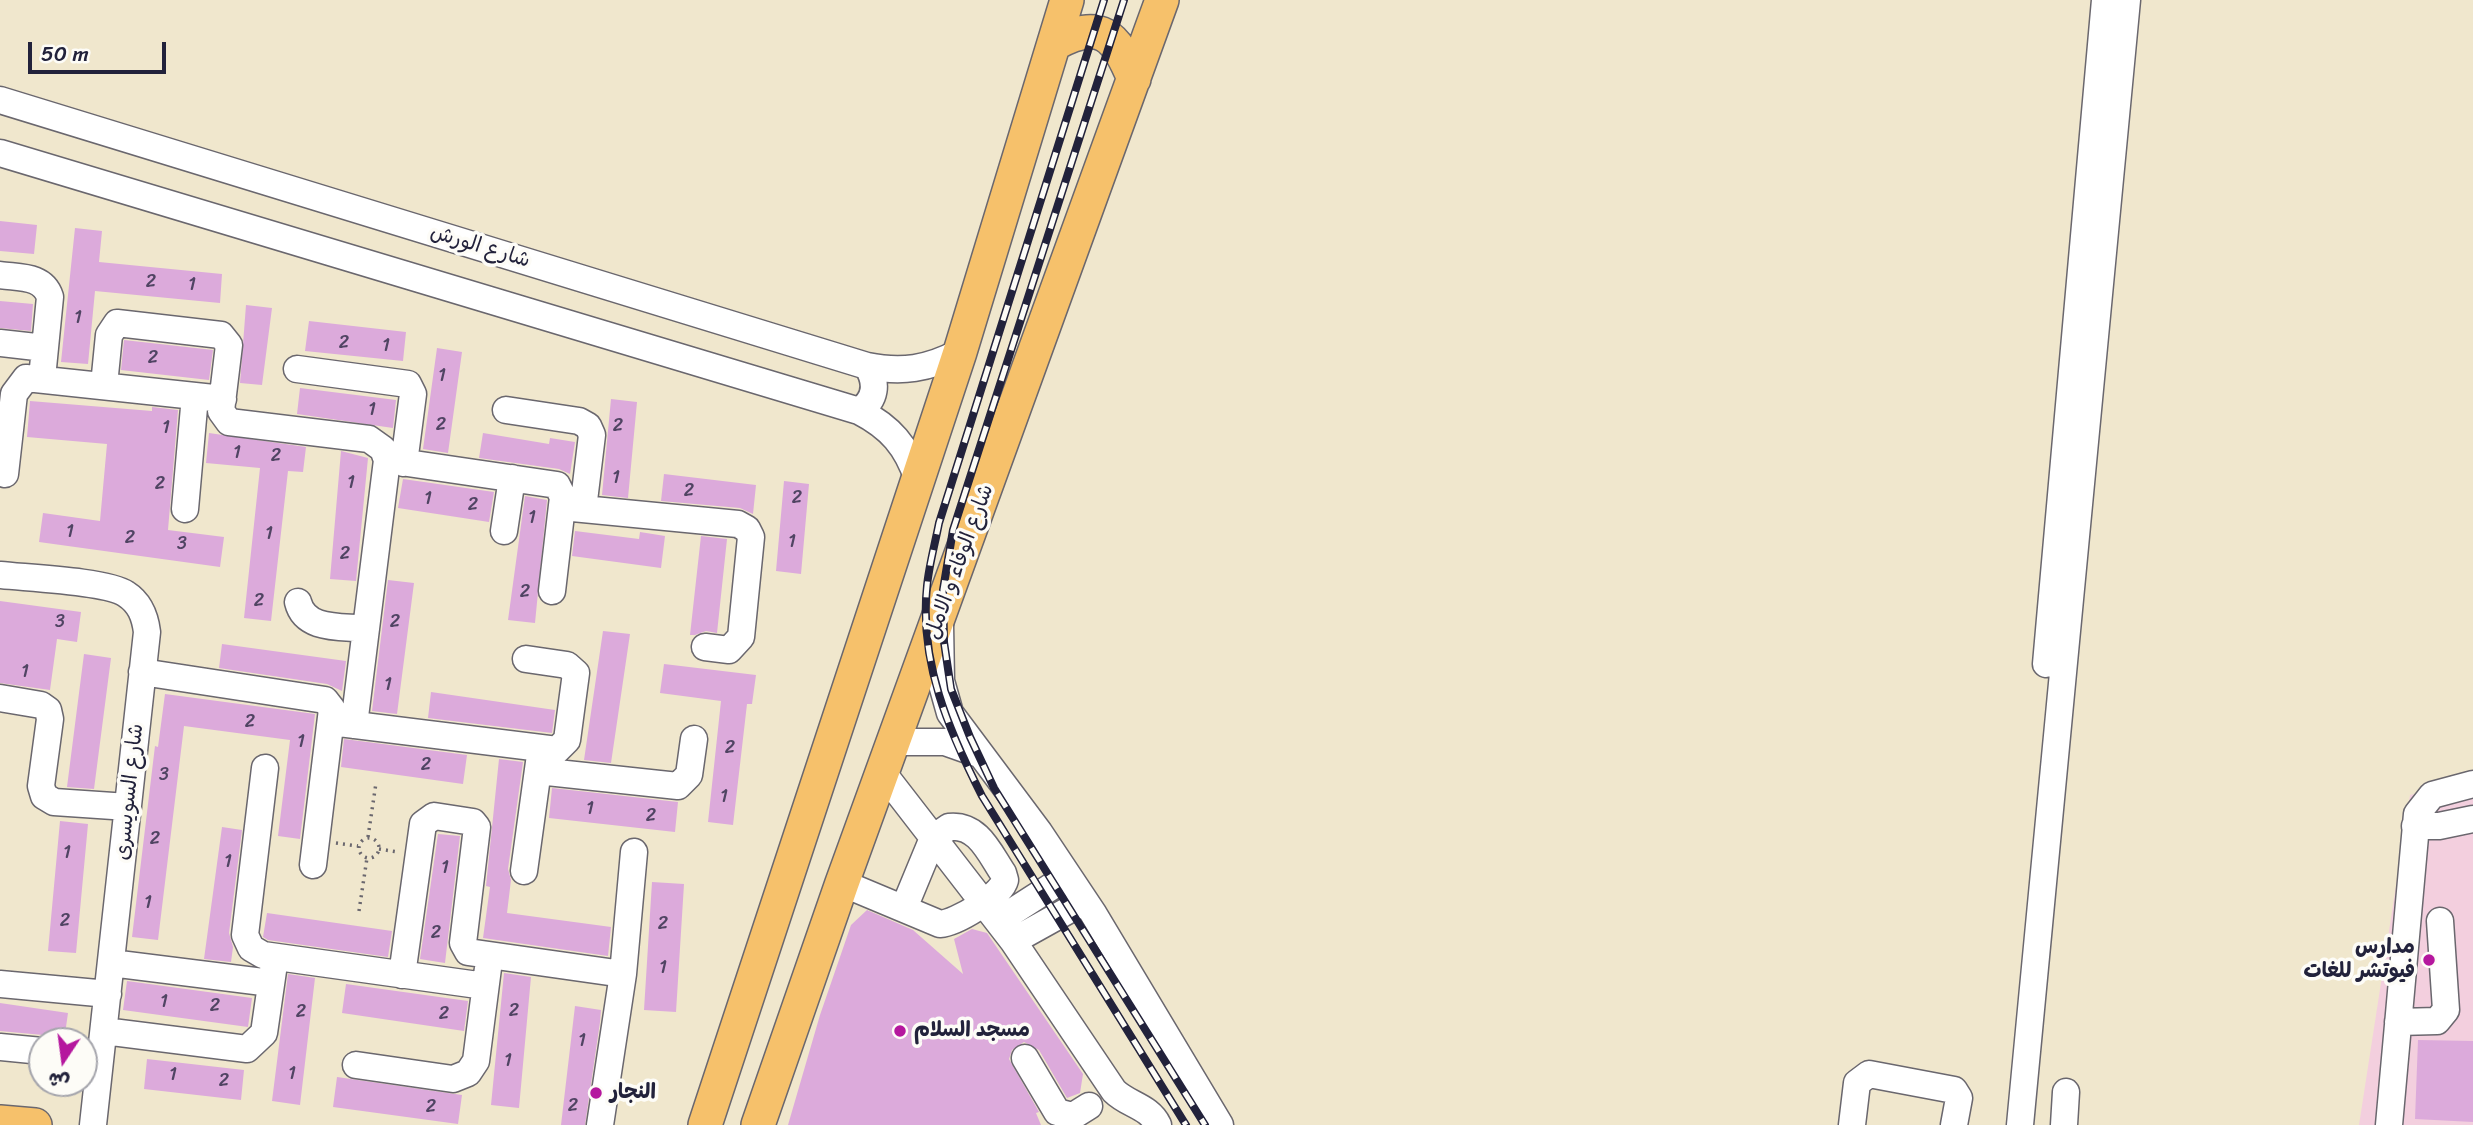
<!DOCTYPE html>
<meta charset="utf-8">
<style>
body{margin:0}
#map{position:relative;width:2473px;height:1125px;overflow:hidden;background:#f0e7cd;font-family:Sriracha,"Playpen Sans Arabic",sans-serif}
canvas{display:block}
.north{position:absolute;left:28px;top:1027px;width:70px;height:70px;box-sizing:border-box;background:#fdfcf7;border:2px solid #a5a5ac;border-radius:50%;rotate:193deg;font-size:19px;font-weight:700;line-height:28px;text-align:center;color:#22223b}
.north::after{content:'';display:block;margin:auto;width:24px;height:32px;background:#b5179e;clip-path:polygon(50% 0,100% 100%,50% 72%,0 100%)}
.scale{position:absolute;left:28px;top:42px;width:138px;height:32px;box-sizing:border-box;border:4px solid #22223b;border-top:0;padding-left:9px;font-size:21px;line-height:24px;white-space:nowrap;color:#22223b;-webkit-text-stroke:5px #fdfcf7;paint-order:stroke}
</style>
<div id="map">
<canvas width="2473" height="1125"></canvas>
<div class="north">ش</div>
<div class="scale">50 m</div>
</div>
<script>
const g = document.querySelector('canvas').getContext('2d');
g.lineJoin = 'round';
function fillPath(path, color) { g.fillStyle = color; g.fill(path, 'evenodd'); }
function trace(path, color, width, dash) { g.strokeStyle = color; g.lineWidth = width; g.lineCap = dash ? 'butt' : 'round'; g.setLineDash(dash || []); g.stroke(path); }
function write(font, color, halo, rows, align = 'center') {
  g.font = font + ' Sriracha,"Playpen Sans Arabic",sans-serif'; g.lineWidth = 7; g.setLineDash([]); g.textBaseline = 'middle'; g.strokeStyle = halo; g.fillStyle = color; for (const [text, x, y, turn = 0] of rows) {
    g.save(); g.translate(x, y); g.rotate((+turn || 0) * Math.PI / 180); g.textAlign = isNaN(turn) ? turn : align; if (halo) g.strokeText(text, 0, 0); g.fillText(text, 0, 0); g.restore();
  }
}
fillPath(new Path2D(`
 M2473 781V1125H2359L2410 795Z`), '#f3cfde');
fillPath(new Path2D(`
 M0 221 37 225 34 254 0 251Z
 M75 228 102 231 99 262 222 274 220 303 95 291 88 364 61 362Z
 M0 301 33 304 31 331 0 328Z
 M246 305 272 308 262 385 240 383Z
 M309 321 406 332 403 361 305 351Z
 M124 340 213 350 209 380 121 370Z
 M437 348 462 352 448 453 423 449Z
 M300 388 396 400 393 428 297 414Z
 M611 399 637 402 628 498 602 495Z
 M30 401 152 411V407L178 410 168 530 224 537 220 567 39 542 43 513 100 521 107 444 27 437Z
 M209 433 306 447 303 472 288 471 271 621 244 618 260 468 206 463Z
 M483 433 549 444 550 438 575 442 570 474 559 469 479 458Z
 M341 451 368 458 356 581 330 579Z
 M664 474 756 485 753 514 740 508 661 501Z
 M403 479 494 492 489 522 398 508Z
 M784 481 809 484 801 574 776 571Z
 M525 496 547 500 535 623 508 620Z
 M575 531 639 539 640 532 665 536 661 568 572 556Z
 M701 536 727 539 717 633 706 631 695 635H690Z
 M388 580 414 583 397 714 372 711Z
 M0 601 81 612 77 642 57 639 50 690 0 683Z
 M603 631 630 634 611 763 584 760Z
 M222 644 346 661 342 691 327 684 219 668Z
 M84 654 111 658 94 789 67 787Z
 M664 664 756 675 752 704H747L733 825 708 822 721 701 660 693Z
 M431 692 555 710 552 733 428 718Z
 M165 694 315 714 300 839 278 836 290 740 184 726 158 940 132 937 155 746 158 747Z
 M344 739 467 755 463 784 341 767Z
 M499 759 523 762 508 869 511 880 507 913 611 927 608 956 483 938 490 887 486 886Z
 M552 788 678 802 675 832 549 818Z
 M60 821 88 824 76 953 48 951Z
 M222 827 242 830 229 933 233 947 231 962 204 959Z
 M438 834 460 836 445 963 420 959Z
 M652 882 684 884 676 1012 644 1010Z
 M867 910 913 930 963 974 954 939 972 929 987 933 1083 1074 1080 1093 1067 1098 1039 1050 1024 1042 1012 1050 1009 1059 1039 1112 1036 1113 1041 1125H788L820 1015 851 925Z
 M267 913 392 931 388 957 268 940 263 937Z
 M504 973 531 977 519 1108 491 1105Z
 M288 974 315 978 300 1105 272 1101Z
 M127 981 252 998 248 1027 123 1010Z
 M346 984 468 1001 464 1031 342 1013Z
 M0 1003 68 1013 64 1041 43 1035 0 1031Z
 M575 1006 601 1010 600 1022 585 1125H561Z
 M2418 1040 2473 1041V1122L2415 1119Z
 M147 1059 244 1070 241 1100 144 1089Z
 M337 1077 462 1095 458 1124 333 1107Z`), '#dcaadb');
const minor = new Path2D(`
 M0 100 867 366C902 373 928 369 960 352
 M0 153 859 411C890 427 907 446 918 480
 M0 275C19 278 43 275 50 297L42 378
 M0 343 45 348
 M297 369 408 384 413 394 404 463
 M104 385 109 335 117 323 221 335 229 345 221 411 229 422 369 439 383 449 387 460 354 725
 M506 410 579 421 588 426 592 435 583 509
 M859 411C876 400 878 383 867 366
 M387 460 557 485 563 497 552 591
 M5 474 14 394 26 378 223 399
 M562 507 738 524 747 529 751 537 741 637 729 650 705 647
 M185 509 195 396
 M504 531 512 478
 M0 575C27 578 107 581 126 594 140 603 145 616 147 632L93 1125
 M298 602C305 631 342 626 366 629
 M940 624 941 681 950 713 1039 832 1093 913 1220 1125
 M2046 664 2105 0
 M142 672 325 700 332 709 313 865
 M0 698 41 705 48 710 50 719 41 786 44 796 54 802 128 807
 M331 722 557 750 567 740 576 673 567 665 526 659
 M894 742H945L979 754
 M265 768 245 935 251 948 263 955 485 986
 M538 771 678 786 689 775 694 739
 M883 773 1013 941 1114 1091C1128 1105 1149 1106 1158 1125
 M2415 826H2439L2473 819
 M524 871 540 755
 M842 883 940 924C956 923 1001 896 1005 880L1003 873C989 852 978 824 949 827L933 838 904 908
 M998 921 1068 876
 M1013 941 1085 901
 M111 963 271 983
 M402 975 423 824 434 816 473 822 477 827 463 943 468 952 623 974
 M0 984 108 994
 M2398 1022 2437 1021 2446 1010 2440 921
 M104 1031 247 1049 264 1033 275 957
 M0 1047 42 1051
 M1025 1058 1057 1112 1073 1116 1089 1106
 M356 1065 453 1079 468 1073 476 1061 488 968
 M600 1125 623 974 634 852
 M1852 1125 1857 1083 1869 1074 1954 1090 1959 1098 1954 1125
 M2020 1125 2127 0
 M2064 1125 2066 1092
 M2389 1125 2417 814 2432 795 2473 784`);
const major = new Path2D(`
 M1054 44C1101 18 1116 35 1134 79
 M0 1122 35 1125
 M705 1125 960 352 1067 0
 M758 1125 842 883 1162 0`);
trace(minor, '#6a676e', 29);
trace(major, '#6a676e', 36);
trace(new Path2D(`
 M368 837 376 783
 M359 848a10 10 0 1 1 20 0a10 10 0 1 1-20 0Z
 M336 843 358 846
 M379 849 398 852
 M359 911 367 858`), '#6a676e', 3.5, [2, 5]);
trace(minor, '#fff', 26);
trace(major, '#f6c16b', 33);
const rail = new Path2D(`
 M1104 0 939 523C935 544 929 565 927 586 919 662 949 731 982 796L1186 1125
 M1124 0 953 530 943 590 944 642 951 689 970 737 994 788 1205 1125`);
trace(rail, '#22223b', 8);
trace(rail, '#fdfcf7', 5, [16]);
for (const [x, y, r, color] of [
 [2429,960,7,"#b5179e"],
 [900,1031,7,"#b5179e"],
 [596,1093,7,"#b5179e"]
]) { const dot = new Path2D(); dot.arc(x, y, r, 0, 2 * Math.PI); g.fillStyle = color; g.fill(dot); trace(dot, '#fdfcf7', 2.5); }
write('18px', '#504463', null, [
 ["2",151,282],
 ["1",192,285],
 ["1",78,318],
 ["2",344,343],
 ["1",386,346],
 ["2",153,358],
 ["1",442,376],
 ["1",372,410],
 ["2",441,425],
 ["2",618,426],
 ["1",166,428],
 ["1",237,453],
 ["2",276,456],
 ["1",616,478],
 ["1",351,483],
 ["2",160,484],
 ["2",689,491],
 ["2",797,498],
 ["1",428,499],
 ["2",473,505],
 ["1",532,518],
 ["1",70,532],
 ["1",269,534],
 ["2",130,538],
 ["1",792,542],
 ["3",182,544],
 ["2",345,554],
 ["2",525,592],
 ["2",259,601],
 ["3",60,622],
 ["2",395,622],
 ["1",25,672],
 ["1",388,685],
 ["2",250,722],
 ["1",301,742],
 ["2",730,748],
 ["2",426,765],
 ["3",164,775],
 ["1",724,797],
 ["1",590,809],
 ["2",651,816],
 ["2",155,839],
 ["1",67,853],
 ["1",228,862],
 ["1",445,868],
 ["1",148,903],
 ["2",65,921],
 ["2",663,924],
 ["2",436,933],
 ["1",663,968],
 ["1",164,1002],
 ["2",215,1006],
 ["2",514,1011],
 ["2",301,1012],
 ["2",444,1014],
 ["1",582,1041],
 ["1",508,1061],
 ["1",292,1074],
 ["1",173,1075],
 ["2",224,1081],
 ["2",573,1106],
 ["2",431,1107]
]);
write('21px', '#22223b', '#fdfcf7', [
 ["شارع الورش",480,247,17],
 ["شارع الوفاء و الامل",960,562,-70],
 ["شارع السويسرى",130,792,-84]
]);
write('bold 21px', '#22223b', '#fdfcf7', [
 ["مدارس",2415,948,"right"],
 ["فيوتشر للغات",2415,972,"right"],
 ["مسجد السلام",914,1031],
 ["النجار",610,1093]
], 'left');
</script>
